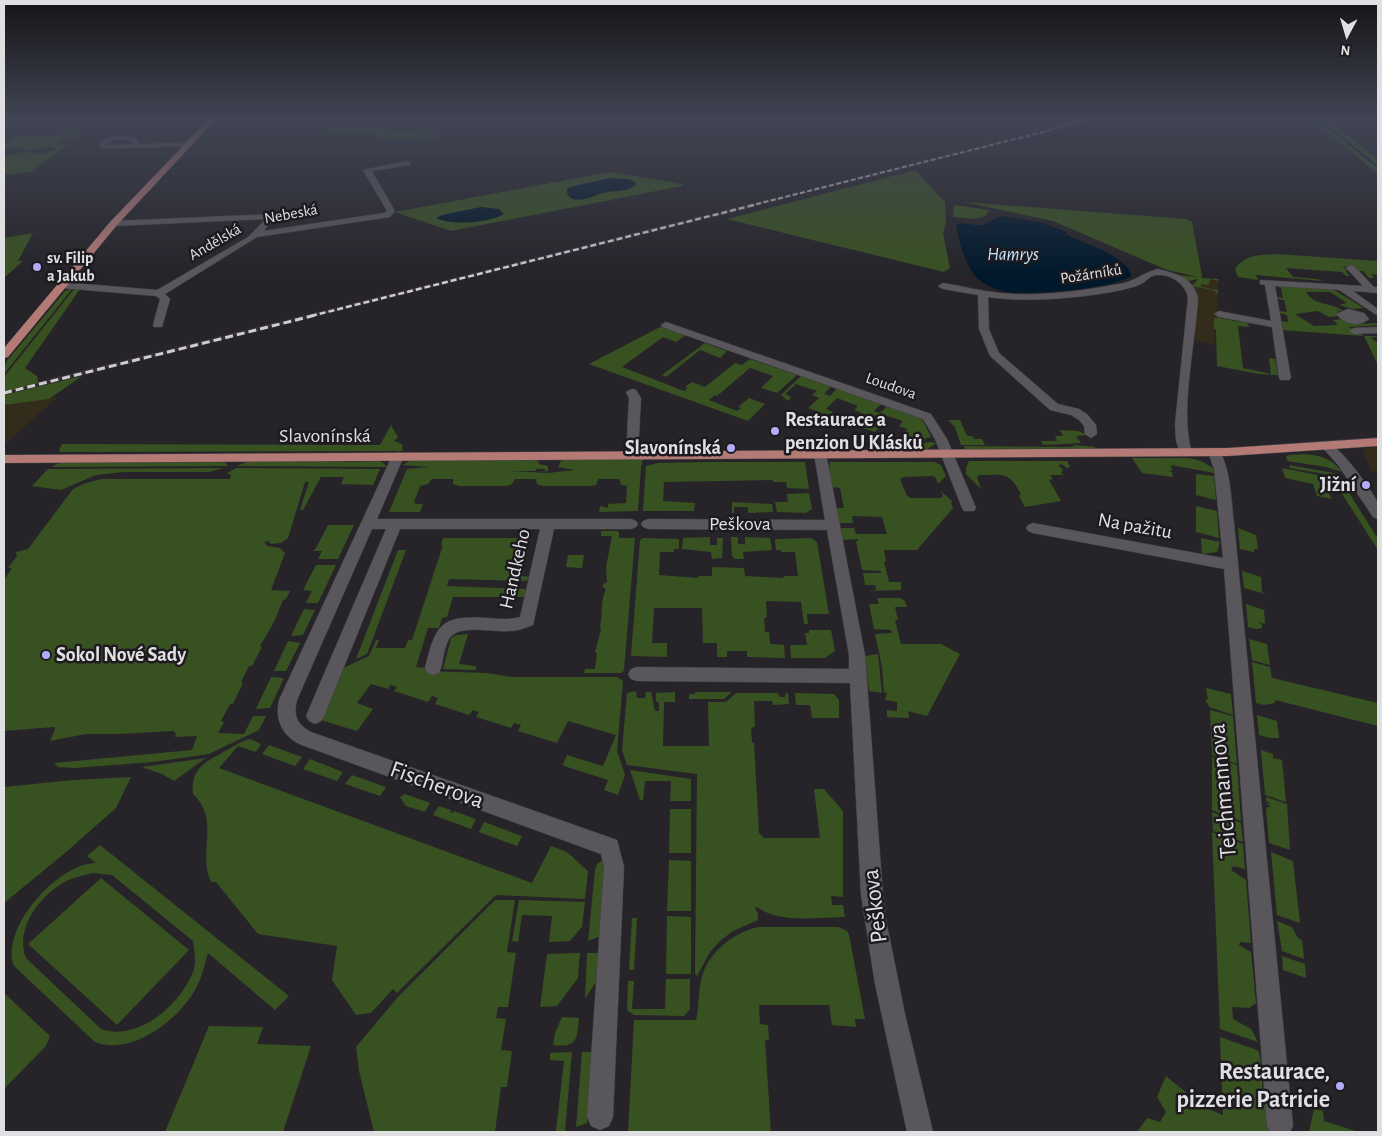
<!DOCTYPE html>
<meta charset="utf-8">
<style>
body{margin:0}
#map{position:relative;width:1382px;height:1136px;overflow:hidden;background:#262429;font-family:"Alegreya Sans",sans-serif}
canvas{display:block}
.frame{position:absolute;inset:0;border:5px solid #e0dfe2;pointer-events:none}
.north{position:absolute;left:1322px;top:10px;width:50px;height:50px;-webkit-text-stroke:4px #1d1b1f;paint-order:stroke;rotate:186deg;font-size:14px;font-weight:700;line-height:20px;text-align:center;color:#e0dfe2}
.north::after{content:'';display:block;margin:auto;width:18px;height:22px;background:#e0dfe2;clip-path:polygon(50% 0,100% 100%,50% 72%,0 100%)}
</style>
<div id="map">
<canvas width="1382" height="1136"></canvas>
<div class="frame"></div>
<div class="north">N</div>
</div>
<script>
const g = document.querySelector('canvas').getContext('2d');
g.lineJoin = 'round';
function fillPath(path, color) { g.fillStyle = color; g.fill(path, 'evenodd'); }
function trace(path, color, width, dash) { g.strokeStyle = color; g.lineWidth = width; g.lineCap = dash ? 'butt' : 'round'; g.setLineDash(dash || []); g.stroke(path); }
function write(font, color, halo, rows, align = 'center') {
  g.font = font + ' "Alegreya Sans",sans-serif'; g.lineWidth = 5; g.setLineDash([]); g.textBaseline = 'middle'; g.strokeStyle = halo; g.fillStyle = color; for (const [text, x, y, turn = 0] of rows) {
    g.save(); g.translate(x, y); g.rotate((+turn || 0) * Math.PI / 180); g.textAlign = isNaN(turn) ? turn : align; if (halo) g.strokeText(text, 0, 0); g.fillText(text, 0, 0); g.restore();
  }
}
fillPath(new Path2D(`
 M1083 118H1097L1047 133 4 395V390L1040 131Z`), '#322d36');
fillPath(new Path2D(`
 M1203 278 1218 281 1217 319H1214L1215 345 1195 341 1197 296 1191 284Z
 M58 397 8 441 4 444V405Z
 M1378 447V472L1371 471 1363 451 1366 448Z`), '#342c1b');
fillPath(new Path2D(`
 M1309 118H1326L1378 159V174Z
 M383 125 389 132 442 135 432 139 377 140 378 134H327L330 127Z
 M76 134H82L75 138 63 139 56 143H71L56 144 68 145 31 172 4 175V156L29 151 31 154 45 153 57 149C48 143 38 151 28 150 20 148 13 148 4 150V144L17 136Z
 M912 171 917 172 945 202 946 223 943 233 950 268 944 272 727 219Z
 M609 172 683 184 682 186 451 231 395 212Z
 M964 202 1186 219 1192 222 1202 276 1201 278 1219 279 1218 281 1210 279 1209 285 1201 284V287L1218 290V294L1213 290 1192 286 1198 279 1189 281 1176 275 1198 277 1167 270 1053 221Z
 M954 205 989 210 986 216 974 219 953 217Z
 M33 233 18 261H23L4 278V238Z
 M1277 254 1378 261V275L1371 274 1374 278H1369L1363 271H1357L1353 267H1342L1349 270H1345L1350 276H1346L1342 272 1286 268 1293 277 1317 279 1322 281 1255 275 1259 280 1238 277 1235 269C1246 254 1259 255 1277 254Z
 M1274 285 1334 290 1364 308 1353 309 1339 305 1347 303 1330 292H1306C1314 306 1330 302 1342 310L1337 312 1338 316 1329 317 1318 311 1295 314 1314 326 1338 325 1333 320 1341 319 1359 324 1378 323V325L1349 327 1364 336H1378L1371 338 1378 343V365L1364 336 1281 330 1280 321 1288 322 1287 315 1279 313V311L1287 312 1284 300 1276 299V297L1283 298 1281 288Z
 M73 288 68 294 4 374 6 362 65 291Z
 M75 288 80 289 25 368 37 376 38 383 4 392V377Z
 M1217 315 1219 318 1241 322 1242 320 1248 324 1249 327 1238 326 1243 368 1271 374 1269 358 1275 359 1278 375 1259 374 1217 366 1216 329H1214V318L1217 319Z
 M660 327 686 335 676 342 663 337 622 367 684 391 688 388 685 387 692 382 705 387 735 363 742 365 750 359 797 375 777 393 761 388 773 376 750 368 717 396 715 395 709 400 737 411 741 408 738 407 749 398 765 404 748 421 589 364Z
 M705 343 727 351 720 358 700 350 666 377 662 375Z
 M82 376 49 399 4 405V395Z
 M801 376 831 387 824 394 830 396 837 388 881 404 874 411 880 413 887 406 922 419 931 437 908 443 898 441 907 429 899 426 903 421 881 414 870 425 878 428 875 432 851 424 861 413 854 410 858 406 837 398 826 409 833 412 830 416 808 408 819 398 812 395 817 391 796 384 785 394 791 397 788 401 781 395Z
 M948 420H960L967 436H972L974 439H982L985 445H961L955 427Z
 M391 425 398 437 394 441 402 444 403 451 60 452 59 450 62 444 380 445Z
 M1060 430 1078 431 1088 435 1076 436 1081 443 1043 445 1041 441H1057L1055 436H1063Z
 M861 432 903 446 930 442 936 443 928 449 867 450 868 446 873 445 872 438Z
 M1075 445 1096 447 1091 449H965L964 446 1071 447Z
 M1288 455C1309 453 1329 454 1342 472L1326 467 1287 461 1286 457Z
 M1132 458H1189L1201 461 1213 468 1214 473 1171 465 1172 471H1168L1172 472 1173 477 1142 473Z
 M532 459 538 460 539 464 548 466V471L538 472H545V469H536V471H510L548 473 575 470 558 467 562 459H643L641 467 638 511 599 512 600 506 608 508V504L626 503 627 486 621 485 619 479H598L596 485 591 486H543L537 484 536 479H515L512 484 507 486H459L453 484V479H432L428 484 420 486 414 502 416 504H423L420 512H389L407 469 429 467 402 465 412 460Z
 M288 460 357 462 375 460 382 462 387 467 237 466 249 461Z
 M220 461 226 463 228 466 51 467 61 462Z
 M969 461H1067L1070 467 1067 468 1061 464 1058 466 1063 469 1061 473 1064 475H1050L1053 479 1049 480 1061 501 1025 507 1019 496 1021 494C1009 471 1003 475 979 475L977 477 981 489 966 474V468Z
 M709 462H805L809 489 787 488 786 482H773V480L664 482 663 501 695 503 694 511H643L646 466 658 463Z
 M830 462H934L941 465 946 476 938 484 936 478 932 476 903 477 900 479 907 496 911 498H940L943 496 941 491 953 502H951L953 508 917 550H884L886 561 884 562 889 582H901V590L866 591 876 590 875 585H865L863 573H881V571L862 570 856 541H858V539L843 540 840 528H854L856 534H887L882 517 852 516 853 523H839L836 508H844L840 488 832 487 829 468Z
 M1289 465 1334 473 1338 475 1378 539V550L1330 475 1290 468Z
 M224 468 209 472H123L96 475 61 490 32 486 48 469Z
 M236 468 380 469 373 485 341 484 344 477H321L303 510H300L309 482H305L288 538 281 543 271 544 268 541 264 542 267 546 280 548 285 553 271 590 290 591 286 599 283 600 274 622 260 646 262 647 252 666H249L241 682 243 683 233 704H230L221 721 224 722 218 733 244 734 253 716H266L259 730 209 754 153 762 75 768 58 767 54 763 192 750 197 736 175 737 176 733 173 731 118 734H86L50 741 55 729 54 727 4 731V580L12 568H8L17 556 16 552 28 549 73 489 86 483 101 479H230L231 475 227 473Z
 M1282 468 1318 475 1332 499 1317 496 1313 484 1285 478Z
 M1196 474 1214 476 1216 500 1196 495Z
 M809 493 812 509 806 513 777 512 775 502H788L787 494Z
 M732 502 772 504 773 512 748 513V507H734V513H732Z
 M1196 506 1217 511 1219 538 1196 532Z
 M328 525H354L338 559H318L322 551H313L316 548Z
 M1238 528 1256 535 1258 549H1254V552L1240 549Z
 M601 531H617L619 532V538H635L624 670 622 673H584L585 669H595L597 653 595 652 601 629 600 626C603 615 600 601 606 589L603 587V584L607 582 606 567 612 536H601Z
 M710 537V545H717V538H723L722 558 712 559 711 552 682 549 683 538Z
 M731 537H738V544H745V537L770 538 772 550 743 552 744 559H735L732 556Z
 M443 538H529L530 540 522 576 531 577 526 581 449 579 447 586 525 589 526 597H453L447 617 442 618 439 628H428L416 667 427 668 426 671 486 673 512 677H617L623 681 617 751 625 775 618 795 604 790 608 780 564 766 563 764 567 755 603 766 616 735 568 721 557 743 518 731 521 725 514 723 511 728 476 717 479 712 473 710 469 715 435 704 438 698 432 696 428 702 394 691 397 687 391 685 388 689 371 684 357 703 373 709 357 731 317 719 341 669 369 656 376 640H379L376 648H405L408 640H412L443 545H441Z
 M643 538 679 539V549H674V552H660L659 575 698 578V576H712V567L744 568 745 576 783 578 784 576H798L795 552H781V550H776L775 539 811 538 817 542 829 614H807L808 624H804L801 602 766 601 767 617 764 618 765 632H769L770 644 784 645 785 658 747 657V651H727V657H717V643H703L702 608H654L652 643H667V657L631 656 640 540Z
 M1201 538 1220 542 1217 552 1202 554Z
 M398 550H406L367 654 356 659Z
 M568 555H584L582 568 566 567Z
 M316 565H336L318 603H306L312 591 303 590Z
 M1242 571 1261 577 1262 592 1265 594 1244 588Z
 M877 598H900L905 601 907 607H895L898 620H895L901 644H941L960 654 927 716 908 711 909 718 887 717V710L897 711V702L885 700 887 692 884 693 882 667 875 634 892 633 891 630 874 629 869 604H879Z
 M1246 604 1264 610 1265 624 1258 622 1262 625V628L1257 629 1248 627Z
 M304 609 315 610 303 635 291 636Z
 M809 630H831L835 651 825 658H791L790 645H807L805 633H809Z
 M468 634 459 664 476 666V670L443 669 451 638 456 635Z
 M1249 639 1267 644 1270 665 1252 660Z
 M288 641 300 643 286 671H274Z
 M878 654 882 693 869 691 865 656Z
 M1252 662 1270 667 1272 678 1378 703V726L1275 700V703L1264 705 1256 703Z
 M271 677 284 678 270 708 256 709Z
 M1206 688 1231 694 1233 715 1209 707 1208 703H1206V699L1208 700Z
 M636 691 637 698H645L646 692H651L655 711H659V703L656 701V693L675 692V702H664L663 746H709L708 702H726L736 693H778L780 697H785L786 693H788L789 704 773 705 772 701H754L755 726 751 729 752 742 754 743 759 833 764 838H820L814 789H824L843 811V897L831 896 832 905H843L845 917C817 917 780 924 757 907L755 908 758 914V920L733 931 721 940 710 952 697 976 695 974 697 774 627 765 622 750 627 693Z
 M695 692H731V693L724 699H689V694H695Z
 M795 693 834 694 839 700V718H812L810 705H796Z
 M1210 710 1233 716 1237 764 1212 755Z
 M1257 715 1277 721 1279 738H1269L1259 735Z
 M250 739 261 744 256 752 238 746 219 768 532 883 551 846 567 852 588 871 585 899 496 895 397 993 393 989 371 1013 356 1015 332 980 337 946 258 934 216 882H211C197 851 221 821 193 794 190 767 207 762 225 751 233 747 241 741 250 739Z
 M269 745 302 757 295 766 262 754Z
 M1261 750 1273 754V758L1282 760 1286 802 1265 795Z
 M1212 757 1237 765 1241 821 1212 810Z
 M206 758 174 781 162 774 142 767Z
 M310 759 343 772 337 781 303 769Z
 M630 770 691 779V801H670L671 781H645L643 800H640Z
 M352 775 386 787 380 796 345 784Z
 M131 777 116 808 65 853 4 903V787L73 780Z
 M405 794 430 803 425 812 406 806 400 797Z
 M1266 797 1287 804 1290 850 1269 843 1266 809 1267 807H1271L1266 803 1271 804 1266 801Z
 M439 806 451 810 450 812 453 813 454 811 476 819 471 829 433 815Z
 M670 809H691V853H669Z
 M1212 812 1241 823 1243 842 1213 831Z
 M484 822 522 836 517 846 479 832Z
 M1212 832 1243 844 1245 869 1233 866 1231 870 1246 880 1251 943 1240 942 1239 945 1251 952 1256 1003 1249 1008 1232 1007 1233 1019 1251 1029 1258 1042 1220 1029Z
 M100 845 289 996 275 1010 208 953C204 966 202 978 195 990 177 1021 132 1056 95 1042L14 966C0 927 59 863 96 863L87 856ZM93 873 112 875 193 941C194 952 197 962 193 972 180 1005 138 1042 101 1029L26 958C15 931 37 899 60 885 69 878 82 876 93 873Z
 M1271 852 1293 861 1300 923 1277 915Z
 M603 860 605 867 601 936 588 941 595 870 597 864Z
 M669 860 691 861V911H667Z
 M101 878 189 950 117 1025 28 944Z
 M495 900H515L507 952 516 953 508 1007H498L496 1018 506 1019 501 1050 512 1051 507 1087H501L495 1132H374L359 1071 356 1047 397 998Z
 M519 900 585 902 582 927 570 941 549 942 552 916 522 915 518 942 512 941Z
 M667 916 691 917V974H666Z
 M632 918H637L634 970H629Z
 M1277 921 1292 927 1298 938 1302 940 1304 959 1282 951Z
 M758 927H838L847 931 849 935 865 1019H855L856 1027 832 1025 829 1005H759L760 1024 768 1025 769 1040H765L771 1132H628L634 1020H696C699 1008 698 994 701 981 706 954 732 933 758 927Z
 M580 953 578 978 557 1006 540 1007 547 954Z
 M587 953H599L596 982 585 999Z
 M1282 956 1305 964 1306 978 1283 970Z
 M666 979H690V1009L684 1016 634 1015 627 1010 628 981H634L632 1009H665Z
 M4 993 50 1036 46 1046 4 1089Z
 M562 1017 579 1018C577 1039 578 1048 553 1045L555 1033Z
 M209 1026 263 1027 257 1044 311 1046 283 1132H165Z
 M1220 1037 1257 1050 1259 1052C1265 1076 1257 1116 1280 1132H1137L1147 1118 1160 1122 1166 1112 1157 1097 1166 1076 1204 1107 1223 1115Z
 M572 1052 565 1131H556L564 1061 550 1060V1053Z
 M582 1052H593L587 1123 576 1127Z
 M1314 1109 1323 1111 1324 1121 1359 1132H1309Z`), '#385120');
fillPath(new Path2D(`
 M609 178 630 179 637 184C626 193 616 190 603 193 593 196 583 202 572 199L567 194V189L570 187Z
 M481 207 499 209 504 214C489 223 452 226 436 218L442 215Z
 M1002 216 1043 223 1067 232 1066 234C1081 242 1131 258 1131 276 1113 289 1029 295 1006 292 995 290 983 284 975 276 965 264 959 241 956 225 965 220 973 227 982 225 989 223 994 218 1002 216Z`), '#00182b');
trace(new Path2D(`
 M1317 118 1378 167`), '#00182b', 2);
const minor = new Path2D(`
 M120 135 135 138 140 144 189 142 192 144 189 146 103 149 98 145 105 139ZM113 140H129L133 144 105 145Z
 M407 161 411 163 410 165 372 171 395 211 390 217 257 237 165 294 170 299 162 327H154L153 325 160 299 156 296 61 288 56 285 61 282 157 290 248 237 266 219 114 226 110 223 111 221 276 214V218L263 231 384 213 387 211 363 170Z
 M1351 265 1354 266 1374 287H1378V293L1353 291 1378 309V316L1339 290 1275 286 1291 378 1289 380H1281L1279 378 1272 327 1219 317 1214 314 1219 311 1271 321 1265 285 1260 284V280L1363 286 1346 268Z
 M1158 269C1177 274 1193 277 1198 298 1196 341 1179 413 1192 452L1186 456 1180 452 1176 441 1175 424 1188 298C1186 285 1172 274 1157 275 1150 275 1146 282 1141 284 1135 287 1128 288 1122 290 1083 298 1027 303 988 297L989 329 999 353 1058 404 1079 409 1087 414 1096 425 1097 434 1091 438 1085 434 1084 426 1079 420 1071 415 1050 410 990 356 979 329 978 295 943 289 938 286 943 283C962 286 981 291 1000 293 1039 297 1081 291 1119 284 1134 282 1144 272 1158 269Z
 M1348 309 1364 313 1369 319C1359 328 1344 324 1336 314Z
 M666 322 931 414 947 439 976 508 974 511H964L962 508 935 439 923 419 662 327 661 325Z
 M1378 327V333L1354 334 1349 331 1354 328Z
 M632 389 636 390 641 398 638 455 632 459 626 455 629 398 626 392Z
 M1327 442C1339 445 1372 490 1378 503 1379 507 1378 514 1378 519L1373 517 1338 465 1321 446Z
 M1214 448C1230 452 1232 508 1234 523L1293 1126 1290 1132H1270L1267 1126 1224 569 1033 533 1028 531 1026 528 1028 525 1033 523 1223 558 1214 469 1208 452Z
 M820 450 826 454 865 655 883 895 887 925 905 1014 933 1132H907L875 984 861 895 850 683 637 681 631 679 628 674 631 669 637 667 849 669V655L827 530 648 529 643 527 641 524 643 521 648 519 825 520 814 454Z
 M398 452 404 456 377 519H631L636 521 638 524 636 527 631 529H554L533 625C525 628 518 631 510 631 494 633 458 623 449 639 443 649 444 662 439 673L433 675 427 673 425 668C436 624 440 615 488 618 499 619 510 620 520 617L540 529H400L324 716 321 721 315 724 309 721 306 716 386 529H372L297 700C293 716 297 724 311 732L617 840 624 867 613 1117 609 1126 600 1130 591 1126 587 1117 604 867 601 854 299 744C281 734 275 719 279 700L392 456Z`);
const major = new Path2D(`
 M210 118H217L117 225 8 357 4 358V348L111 221Z
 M1378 438V446L1228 456 4 463V455L1228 448Z`);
trace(minor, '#414043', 1);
trace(major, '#414043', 1);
fillPath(minor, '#5a575c');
fillPath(major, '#b37a76');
trace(new Path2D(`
 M749 206 1043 132 1090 118`), '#cdcccf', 2, [5, 2.5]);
trace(new Path2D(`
 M311 316 754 205`), '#cdcccf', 2.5, [6, 3]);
trace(new Path2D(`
 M4 393 316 315`), '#cdcccf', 3, [8, 4]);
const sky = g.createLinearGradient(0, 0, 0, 277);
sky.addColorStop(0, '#151417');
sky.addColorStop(0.43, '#414554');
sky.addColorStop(1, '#41455400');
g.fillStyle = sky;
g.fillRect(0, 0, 1382, 277);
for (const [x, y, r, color] of [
 [37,267,5,"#b1adfa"],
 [775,431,5,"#b1adfa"],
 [731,448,5,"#b1adfa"],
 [1366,485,5,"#b1adfa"],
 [46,655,5,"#b1adfa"],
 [1340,1086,5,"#b1adfa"]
]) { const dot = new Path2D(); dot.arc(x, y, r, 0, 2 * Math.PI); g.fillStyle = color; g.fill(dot); trace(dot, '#1d1b1f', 2); }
write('16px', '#e0dfe2', '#1d1b1f', [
 ["Nebeská",291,214,-10],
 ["Andělská",215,242,-30],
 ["Požárníků",1091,274,-9],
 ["Loudova",891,386,19]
]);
write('bold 16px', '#e0dfe2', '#1d1b1f', [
 ["sv. Filip",47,258],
 ["a Jakub",47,276]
], 'left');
write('italic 18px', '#c6e5fd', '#1d1b1f', [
 ["Hamrys",1013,255]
]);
write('bold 20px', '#e0dfe2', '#1d1b1f', [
 ["Restaurace a",785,420],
 ["penzion U Klásků",785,443],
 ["Slavonínská",721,448,"right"],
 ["Jižní",1356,485,"right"],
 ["Sokol Nové Sady",56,655]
], 'left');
write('20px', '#e0dfe2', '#1d1b1f', [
 ["Slavonínská",325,436],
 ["Peškova",740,524],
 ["Na pažitu",1135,526,10],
 ["Handkeho",515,569,-77]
]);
write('24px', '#e0dfe2', '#1d1b1f', [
 ["Fischerova",437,785,20],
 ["Teichmannova",1223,791,-95],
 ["Peškova",875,906,-97]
]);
write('bold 24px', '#e0dfe2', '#1d1b1f', [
 ["Restaurace,",1330,1072],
 ["pizzerie Patricie",1330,1100]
], 'right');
</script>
